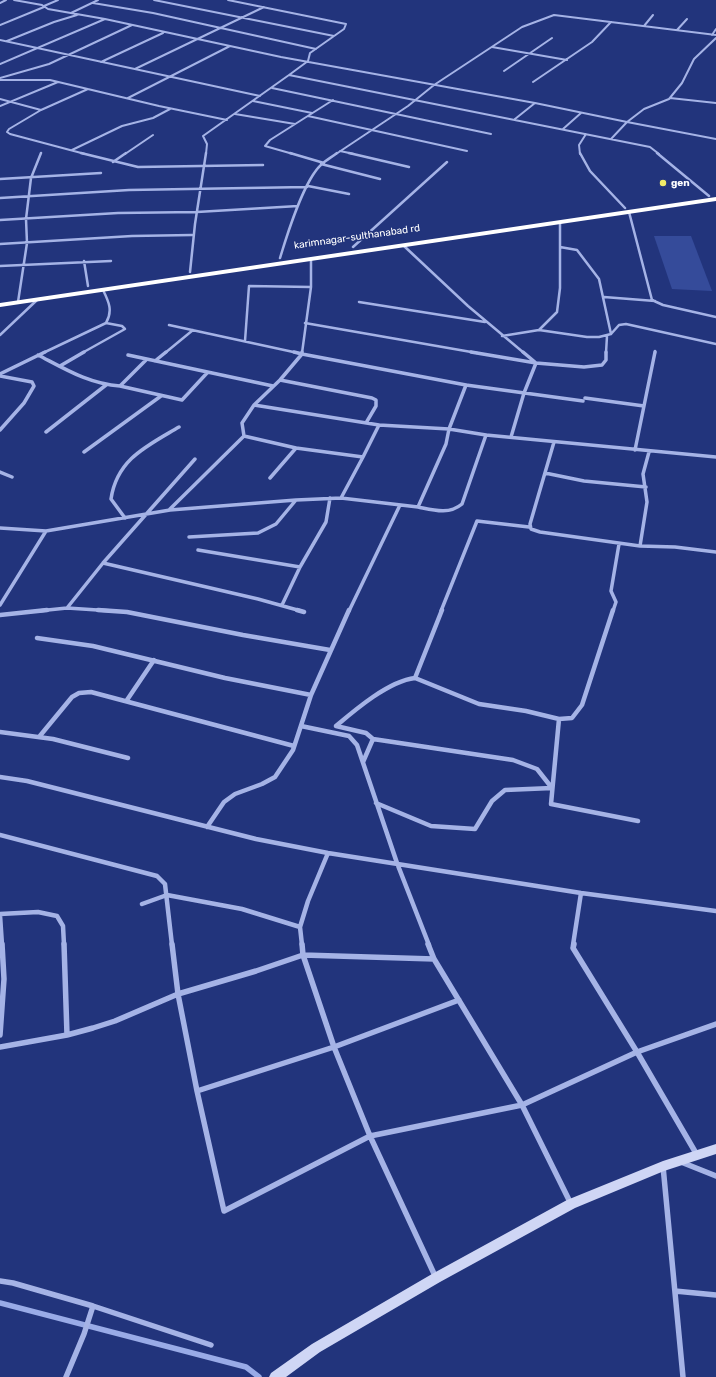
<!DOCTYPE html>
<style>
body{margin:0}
canvas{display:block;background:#22347c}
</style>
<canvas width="716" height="1377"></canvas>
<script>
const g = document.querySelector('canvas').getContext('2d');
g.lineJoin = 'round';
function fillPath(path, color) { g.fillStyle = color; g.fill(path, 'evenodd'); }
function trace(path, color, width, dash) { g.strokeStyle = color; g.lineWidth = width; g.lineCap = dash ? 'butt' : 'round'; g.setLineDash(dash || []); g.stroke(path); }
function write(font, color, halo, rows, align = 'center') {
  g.font = font + ' Rubik,sans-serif'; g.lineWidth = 3; g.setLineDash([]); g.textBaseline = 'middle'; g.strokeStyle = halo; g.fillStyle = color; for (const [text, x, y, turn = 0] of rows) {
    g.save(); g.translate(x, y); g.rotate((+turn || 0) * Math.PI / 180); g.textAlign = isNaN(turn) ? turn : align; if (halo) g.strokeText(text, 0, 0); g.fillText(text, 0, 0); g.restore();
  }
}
fillPath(new Path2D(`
 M654 236H691L712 291 672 289Z`), '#354b9a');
trace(new Path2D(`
 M0 1303 246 1367 259 1377`), '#99abe7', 5.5);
trace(new Path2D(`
 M154 0 334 36
 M228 0 346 24 344 29 310 53 308 61 289 75 650 147 659 154
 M0 3 6 0
 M93 3 153 13 316 49
 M44 6 58 0
 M71 13 98 0
 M105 19 281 57 535 103 627 122 611 139
 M0 25 44 7
 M644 26 653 15
 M677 30 687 19
 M712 35 716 29
 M0 40 260 96
 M7 41 54 22 77 15
 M492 47 567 60
 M101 62 163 33
 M0 64 105 19 48 9 42 5 14 0
 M135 69 264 7
 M504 71 552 38
 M0 78 49 64 132 25
 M0 80H50L159 106 227 120
 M533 82 592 42 611 22
 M272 88 491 134
 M128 98 230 46
 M670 98 716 103
 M0 99 41 110 9 129 7 132 10 134 85 154
 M253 101 312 113
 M0 106 58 82
 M41 110 88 89
 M235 114 295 124
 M308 116 467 151
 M515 119 535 103
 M627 122 644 109 669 99 682 83 694 59 716 38
 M627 122 716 139
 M563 129 581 113
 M72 150 122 126 153 118 170 109
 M340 151 354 154
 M125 154 153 135
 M206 154 207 144 203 136 289 75
 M293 154 265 146 270 140 333 100
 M336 154 408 106 434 85 522 27 554 15 716 35
 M580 154 579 145 586 134`), '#a5b3e6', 2);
trace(new Path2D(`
 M81 153 138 167 263 165
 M290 153 324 163
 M349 153 409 167
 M580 153 590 171 625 208
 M657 153 709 196
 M113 162 126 153
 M321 164 380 179
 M0 179 101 173
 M308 186 349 194
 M0 198 129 190 307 187
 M629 212 652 300 663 305 716 317
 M0 220 118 213 197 212 298 206
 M0 244 132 236 192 235
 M404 246 468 306 524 353
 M353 247 447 162
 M560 247 577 250 599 279 611 334
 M280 258C287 235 304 179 322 164 326 160 332 157 337 153
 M84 261 88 286
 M0 266 111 261
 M190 272 195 224 206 153
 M604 297 655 301
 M18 302 27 243 26 219 31 178 41 153
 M359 302 485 322
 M305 323 477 353
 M169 325 298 353
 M539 330 557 312 560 288V223
 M0 335 37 300
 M502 336 539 330 587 337H599L611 334 619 325 626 324 716 344
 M245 341 249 286 311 287
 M43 353 106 323C113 311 109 302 103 290
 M82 353 125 329 122 326 106 323
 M165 353 193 330
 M302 353 311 287V260
 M606 353 607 336
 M655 353V351`), '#a5b3e6', 2.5);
trace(new Path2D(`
 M294 352 302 354 280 380 254 405 379 425
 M471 352 536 363 523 352
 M38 355C65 369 89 384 120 386
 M128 355 273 386
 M146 360 120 386 182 400 207 373
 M155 361 166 352
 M60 366 84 352
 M0 374 45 352
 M0 376 32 382 34 386 24 403 0 430
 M280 380 372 398 376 400V406L366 423
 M466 385 583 401
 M585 398 644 406
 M254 405 242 423 244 436 296 448
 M46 432 106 385
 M511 437 524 393 536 363 584 367 602 365 606 360V352
 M554 442 530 524 531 529 540 532 640 546 675 547 716 552
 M635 450 655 352
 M84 452 161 396
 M363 457 379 425 449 429 486 435 716 457
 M0 472 12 477
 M545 473 584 481 646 487
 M270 478 296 448 363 457 341 498
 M418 507C433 510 449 515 462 504L486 435
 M170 509 244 436
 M125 518 111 499C117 459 147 446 179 427
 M0 528 46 531 170 510 296 500 341 498 418 507 446 444 449 429 466 385 302 354V352
 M189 537 258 533 276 524 296 500
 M640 546 647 502 643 474 649 452
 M198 550 300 567
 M103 563 258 599 301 611
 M0 605 46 531
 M282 605 300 567 326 522 330 498
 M67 608 113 611
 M38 611 67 608 103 563 195 459
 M349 611 400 505
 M441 611 477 521 529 527
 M613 611 616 602 611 591 619 544`), '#a5b3e6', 3.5);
trace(new Path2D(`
 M98 610 127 612 243 635 330 650
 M297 610 304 612
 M0 615 47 610
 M37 638 93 646 225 678 311 695
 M415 678 442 610
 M127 700 154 660
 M559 719 551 804 638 821
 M301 726 349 736 357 745 397 863 429 945
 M0 732 53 739 128 758
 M39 737 72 697 79 693 91 692 294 746
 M373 739 513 760 537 769 552 788
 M363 762 373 739 366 733 336 726C356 709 389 681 415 678L479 704 526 711 559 719 572 718 582 705 613 610
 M0 777 27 781 256 839 328 853 581 893 716 911
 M376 803 431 826 475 829 492 801 505 790 552 788
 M207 827 224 802 235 794 262 784 275 777 293 750 311 695 349 610
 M0 835 157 876 165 884 172 945
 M142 904 167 895 242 909 300 927
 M0 914 38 912 57 916 63 926 64 945
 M0 915 2 945
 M302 945 300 927 308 901 328 853
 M573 945 581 893`), '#a5b3e6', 4.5);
trace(new Path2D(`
 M64 944 67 1035
 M172 944 178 994 197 1091 334 1047 459 1000
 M302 944 303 955 334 1047 370 1136 436 1278
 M428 944 434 959 522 1105 571 1204
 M574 944 573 948 637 1052 697 1155
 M0 1035 4 979 2 944
 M0 1047 67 1035 93 1028 115 1021 178 994 256 971 303 955 434 959
 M197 1091 224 1211 370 1136 522 1105 637 1052 716 1024
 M681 1162 716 1176
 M663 1166 683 1377
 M0 1281 13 1283 93 1306 211 1345
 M675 1291 716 1295
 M66 1377 84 1334 93 1306`), '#a5b3e6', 5.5);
fillPath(new Path2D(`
 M716 1144V1154L664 1171 575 1208 440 1282 320 1352 286 1377H269L271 1373 312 1344 432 1274 567 1200 663 1161Z`), '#cfd6f5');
fillPath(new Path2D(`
 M716 197V201L0 307V303Z`), '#fff');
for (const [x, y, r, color] of [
 [663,183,4,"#f1eb68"]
]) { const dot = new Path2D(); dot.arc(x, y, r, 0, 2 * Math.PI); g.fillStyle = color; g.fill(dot); trace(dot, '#22347c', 1.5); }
write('bold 10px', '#fff', '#22347c', [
 ["gen",671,183]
], 'left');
write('10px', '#fff', '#22347c', [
 ["karimnagar-sulthanabad rd",357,237,-8]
]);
</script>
